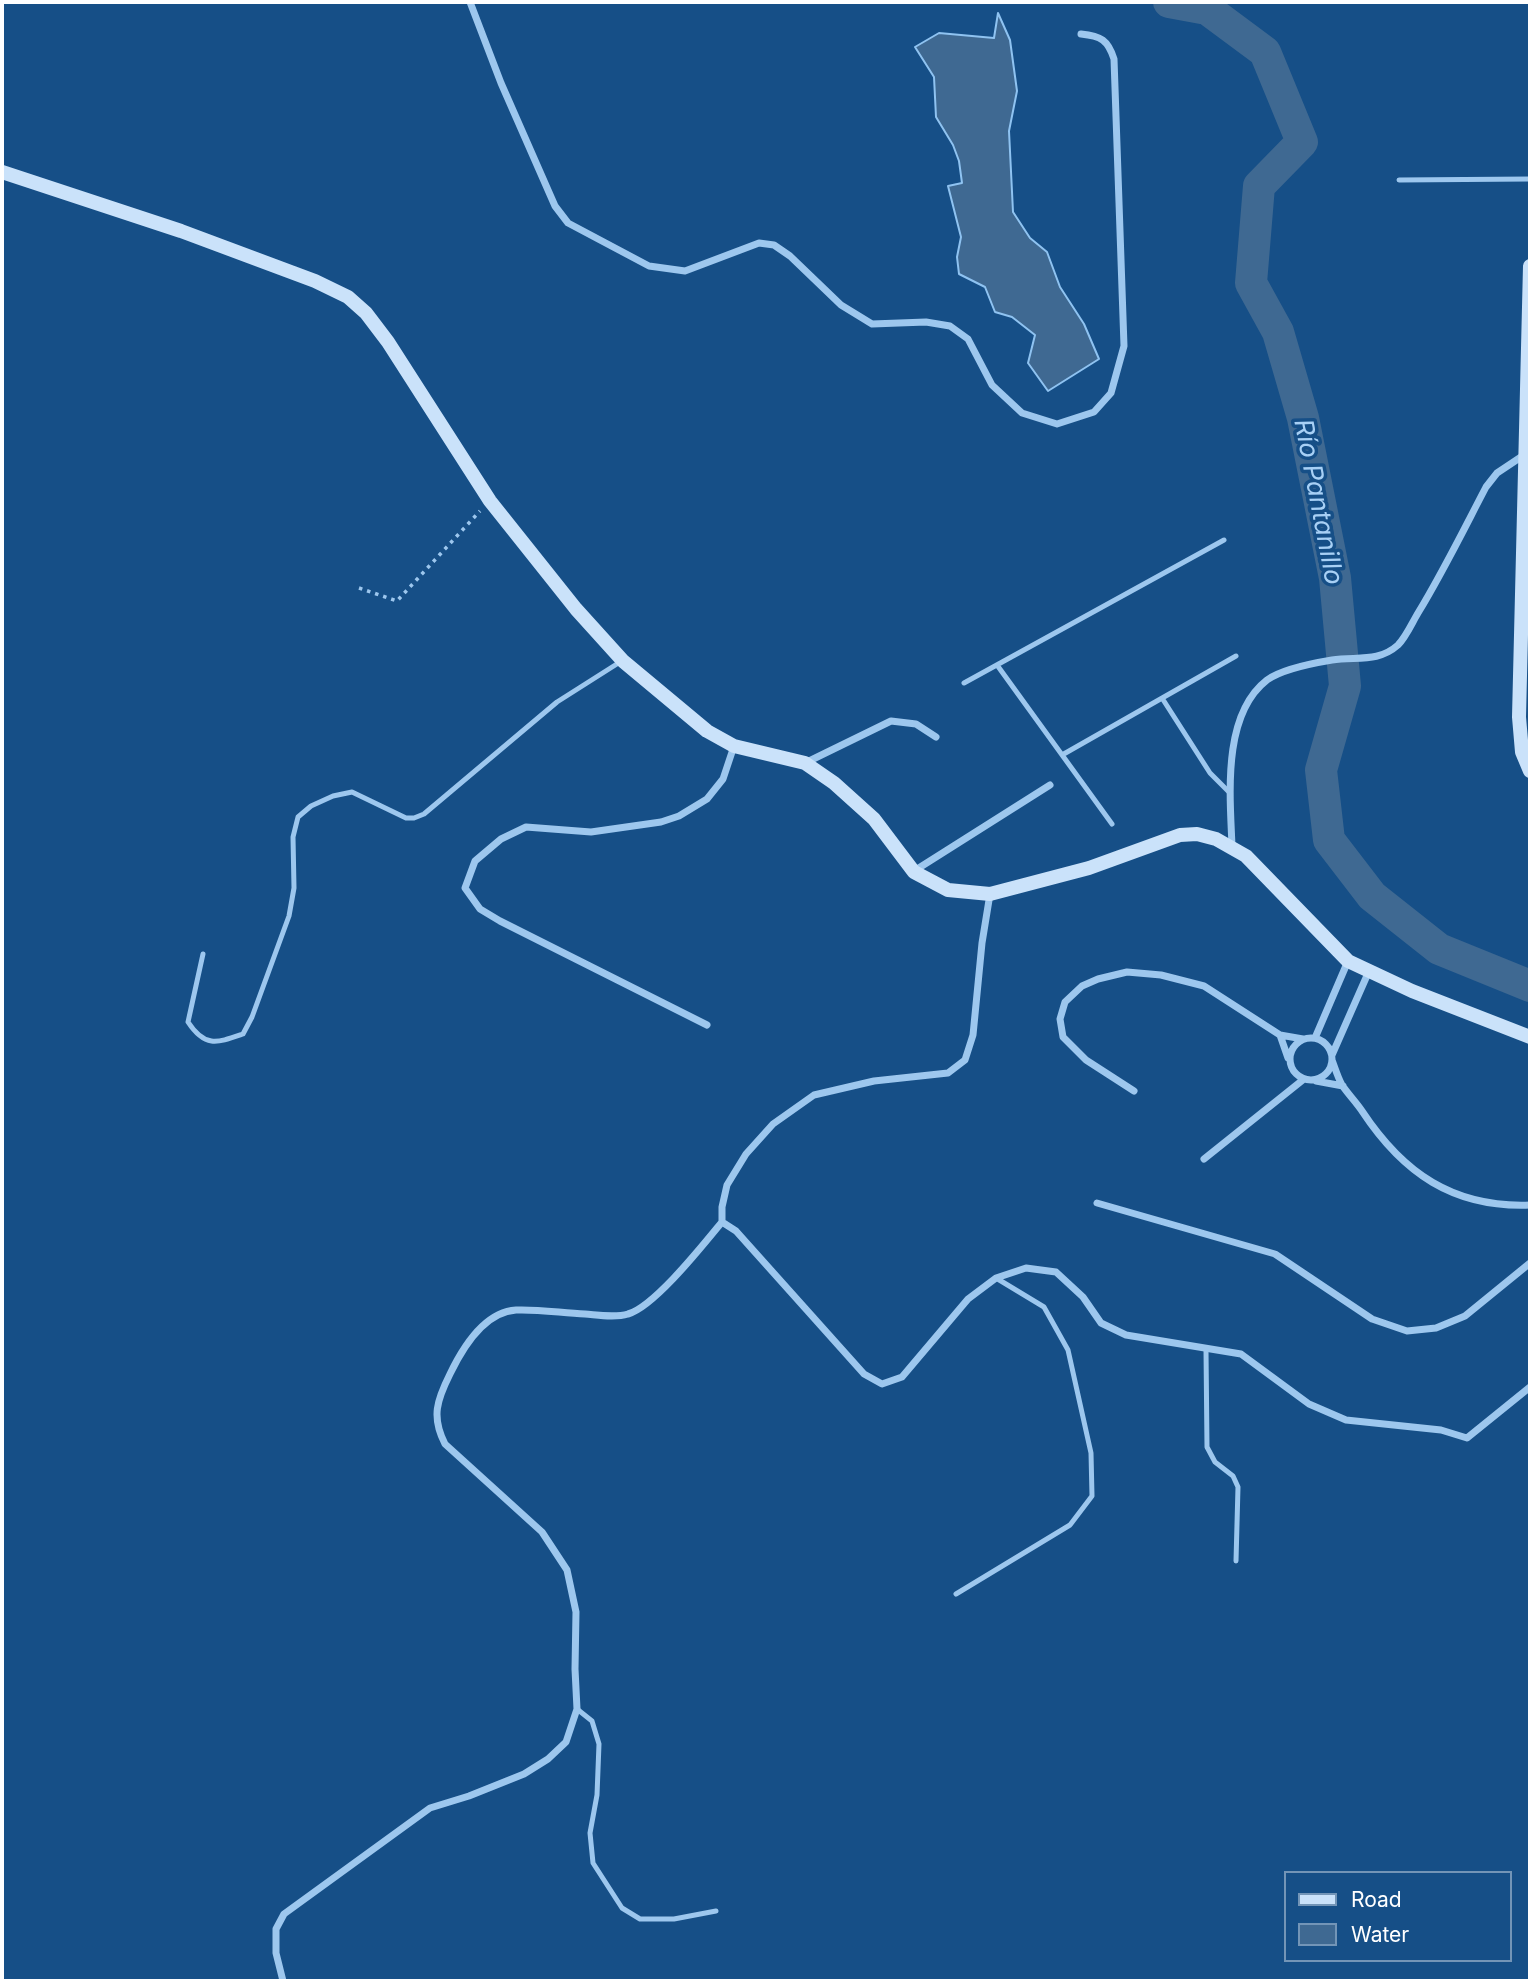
<!DOCTYPE html>
<meta charset="utf-8">
<style>
body{margin:0}
#map{position:relative;width:1532px;height:1983px;overflow:hidden;background:#164f87;font-family:Inter,sans-serif}
canvas{display:block}
.frame{position:absolute;inset:0;border:4px solid #fff;pointer-events:none}
.legend{position:absolute;left:1284px;top:1871px;width:228px;height:91px;box-sizing:border-box;background:#164f87;border:2px solid #7395b7;margin:0;padding:9px 12px;list-style:none;font-size:21px;color:#fff}
.legend li{display:flex;align-items:center;gap:14px;height:35px}
.legend b{width:35px;border:2px solid #7395b7}
</style>
<div id="map">
<canvas width="1532" height="1983"></canvas>
<div class="frame"></div>
<ul class="legend">
<li><b style="height:9px;background:#cae2fa"></b>Road</li>
<li><b style="height:19px;background:#3f6992"></b>Water</li>
</ul>
</div>
<script>
const g = document.querySelector('canvas').getContext('2d');
g.lineJoin = 'round';
function fillPath(path, color) { g.fillStyle = color; g.fill(path, 'evenodd'); }
function trace(path, color, width, dash) { g.strokeStyle = color; g.lineWidth = width; g.lineCap = dash ? 'butt' : 'round'; g.setLineDash(dash || []); g.stroke(path); }
function write(font, color, halo, rows, align = 'center') {
  g.font = font + ' Inter,sans-serif'; g.lineWidth = 7; g.setLineDash([]); g.textBaseline = 'middle'; g.strokeStyle = halo; g.fillStyle = color; for (const [text, x, y, turn = 0] of rows) {
    g.save(); g.translate(x, y); g.rotate((+turn || 0) * Math.PI / 180); g.textAlign = isNaN(turn) ? turn : align; if (halo) g.strokeText(text, 0, 0); g.fillText(text, 0, 0); g.restore();
  }
}
const water = new Path2D(`
 M998 13 1010 40 1017 91 1009 131 1013 212 1030 238 1047 252 1060 287 1084 324 1099 359 1048 391 1028 363 1035 335 1012 317 995 312 985 287 959 274 957 257 961 237 948 186 962 183 959 161 953 145 936 117 934 77 915 47 939 33 994 38Z`);
fillPath(water, '#3f6992');
trace(water, '#8fc3f1', 2);
trace(new Path2D(`
 M1169 2 1207 9 1265 52 1302 142 1259 186 1251 283 1278 332 1303 418 1335 578 1345 686 1321 770 1329 840 1372 896 1439 949 1530 986`), '#3f6992', 32);
trace(new Path2D(`
 M359 588 397 601 480 511`), '#9dc7ee', 3.5, [3.5, 5]);
trace(new Path2D(`
 M1399 180 1530 179
 M997 665 1112 824
 M964 683 1224 540
 M1162 698 1210 773 1230 793
 M1062 755 1236 656
 M203 954 188 1022C205 1048 217 1043 243 1034L252 1017 289 916 294 888 293 837 298 817 311 806 333 796 352 792 406 818H414L424 814 557 702 620 662
 M1206 1350 1207 1447 1215 1462 1233 1476 1238 1487 1236 1561
 M956 1594 1070 1525 1092 1496 1091 1453 1068 1350 1044 1307 996 1278
 M577 1709 592 1721 599 1744 597 1795 590 1833 593 1863 622 1908 640 1919H674L716 1911`), '#9dc7ee', 5);
trace(new Path2D(`
 M470 2 501 83 555 206 568 223 649 266 685 271 759 243 774 245 790 256 841 305 872 324 926 322 950 326 968 339 992 385 1022 413 1057 424 1094 412 1111 393 1124 346 1114 59C1108 40 1101 36 1081 34
 M805 763 891 721 916 724 936 737
 M1232 846C1230 795 1222 715 1267 680 1282 669 1314 663 1332 660 1356 656 1378 663 1398 645 1406 637 1412 623 1418 613 1443 572 1464 529 1486 487L1497 473 1524 455
 M914 871 1050 785
 M707 1025 500 921 480 909 465 888 475 861 501 839 526 827 591 832 661 822 679 816 707 799 723 779 734 746
 M1280 1035 1288 1058
 M1315 1038 1348 961
 M1290 1059a21 21 0 1 1 42 0a21 21 0 1 1-42 0Z
 M1332 1055 1369 971
 M1332 1060C1335 1068 1338 1078 1342 1085 1348 1094 1356 1102 1362 1111 1403 1173 1453 1208 1530 1205
 M1316 1081 1343 1086
 M1134 1091 1086 1060 1063 1037 1060 1019 1065 1002 1082 986 1098 979 1127 972 1161 975 1204 986 1280 1035 1303 1039
 M1204 1159 1304 1079
 M1097 1203 1275 1254 1372 1319 1407 1331 1436 1328 1465 1316 1530 1263
 M722 1222V1207L727 1185 746 1154 773 1124 814 1095 874 1081 948 1073 965 1060 973 1035 982 943 990 894
 M283 1981 276 1953V1929L284 1914 430 1808 469 1796 524 1774 548 1759 566 1742 577 1709 575 1669 576 1612 567 1570 542 1532 445 1444C431 1417 437 1400 450 1374 462 1349 484 1312 516 1310 538 1309 562 1313 585 1314 598 1315 615 1318 628 1314 654 1307 703 1245 722 1222L736 1231 864 1374 882 1384 902 1377 968 1299 996 1278 1026 1268 1056 1272 1083 1297 1101 1323 1126 1335 1241 1354 1309 1404 1346 1420 1441 1430 1467 1438 1530 1387`), '#9dc7ee', 7);
trace(new Path2D(`
 M2 172 181 231 315 281 348 297 366 313 388 342 490 501 576 609 623 661 707 731 734 746 805 763 834 783 874 819 914 872 948 890 990 894 1089 868 1180 835 1197 834 1216 839 1246 856 1348 961 1412 991 1530 1037
 M1530 266 1519 717 1522 752 1530 771`), '#cae2fa', 14);
write('italic 26px', '#a8d0f5', '#164f87', [
 ["Río Pantanillo",1318,502,79]
]);
</script>
